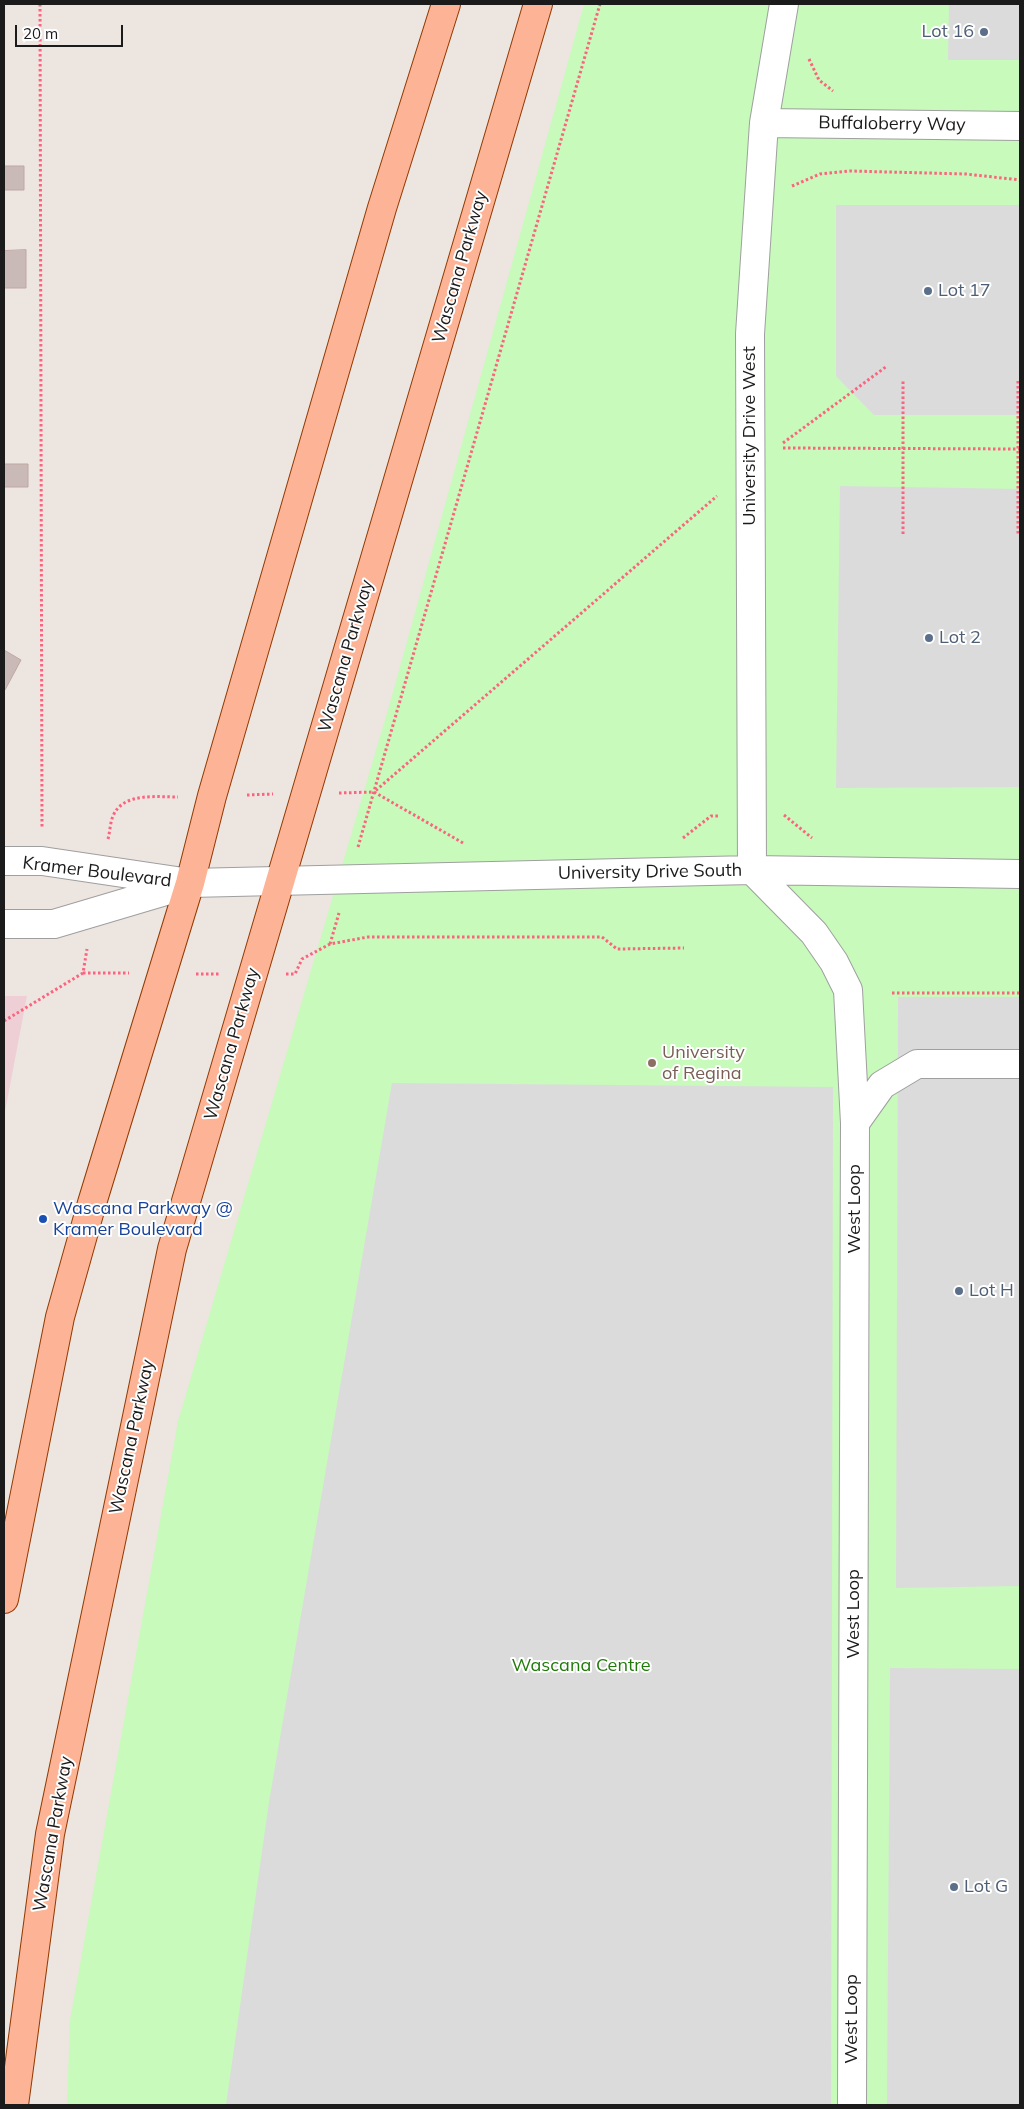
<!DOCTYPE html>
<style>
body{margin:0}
#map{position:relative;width:1024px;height:2109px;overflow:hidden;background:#ede5e0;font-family:Mulish,sans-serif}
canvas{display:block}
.frame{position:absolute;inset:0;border:5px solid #1b1b1b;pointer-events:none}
.scale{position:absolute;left:15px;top:25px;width:108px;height:22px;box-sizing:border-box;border:2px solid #1b1b1b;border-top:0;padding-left:6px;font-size:15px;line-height:18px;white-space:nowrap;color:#1b1b1b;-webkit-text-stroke:4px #fff;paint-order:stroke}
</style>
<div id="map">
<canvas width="1024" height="2109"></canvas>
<div class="frame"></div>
<div class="scale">20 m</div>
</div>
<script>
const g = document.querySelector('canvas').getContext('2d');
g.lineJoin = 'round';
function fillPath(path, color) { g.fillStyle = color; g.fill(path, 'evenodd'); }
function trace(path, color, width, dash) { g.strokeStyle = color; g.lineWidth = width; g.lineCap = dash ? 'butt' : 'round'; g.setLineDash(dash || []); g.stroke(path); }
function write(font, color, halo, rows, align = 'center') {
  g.font = font + ' Mulish,sans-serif'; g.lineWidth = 4; g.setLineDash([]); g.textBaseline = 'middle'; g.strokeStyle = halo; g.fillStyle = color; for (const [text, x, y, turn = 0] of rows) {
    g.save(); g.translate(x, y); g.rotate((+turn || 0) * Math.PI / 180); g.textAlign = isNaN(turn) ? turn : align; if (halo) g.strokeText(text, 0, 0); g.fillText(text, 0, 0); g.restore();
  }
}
fillPath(new Path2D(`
 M4 996H27L4 1117Z`), '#efcfd6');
fillPath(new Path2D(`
 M584 4H1020V2105H67L70 2020 178 1421 389 706Z`), '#c7fabb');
fillPath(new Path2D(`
 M949 4H1020V60H948Z
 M836 205H1020V415H874L836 376Z
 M840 486 1020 489V787L836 788Z
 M898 997H1020V1586L896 1588Z
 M392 1083 833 1087 831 2105H226L269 1802Z
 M890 1668 1020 1669V2105H887Z`), '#dbdbdb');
const building = new Path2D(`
 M4 166H24V190H4Z
 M26 250V288H4V251Z
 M4 464H28V487H4Z
 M4 650 21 660 5 690H4Z`);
fillPath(building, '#c9bab7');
trace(building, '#bfa7a3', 1);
const minor = new Path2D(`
 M764 123 1020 126
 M4 861H42L190 883 752 870 1020 874
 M752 870 750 334 764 123 784 4
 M752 870 814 933 834 962 848 990 855 1123
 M4 924H54L182 886
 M852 2105 855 1123 882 1085 917 1064H1020`);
const major = new Path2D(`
 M4 1599 60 1317 92 1203 190 883 212 796 382 208 446 4
 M14 2105 50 1834 172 1249 538 4`);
trace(minor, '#9f9f9f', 30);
trace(major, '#933900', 30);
trace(new Path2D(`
 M40 4 42 828
 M809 59 819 80 833 91
 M792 186 820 174 850 171 966 174 1020 180
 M1018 381V534
 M783 443 887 366
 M783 448 1020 449
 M903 534V381
 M339 793 374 792
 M247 795 273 794
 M784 815 812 838
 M683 838 711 816H719
 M108 839C110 832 110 823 113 816 123 792 157 797 178 797
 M463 843 374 792 717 496
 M358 847 600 4
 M330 944 339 913
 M83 973H129
 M196 974H219
 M286 974H295L302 959 330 944 368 937H602L617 949 684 948
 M892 993H1020
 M4 1021 83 973 87 949`), '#fc637e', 3, [2.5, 2.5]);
trace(minor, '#fff', 28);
trace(major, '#fdb395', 28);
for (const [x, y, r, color] of [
 [984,32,5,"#5c6f8a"],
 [928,291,5,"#5c6f8a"],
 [929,638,5,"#5c6f8a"],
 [652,1063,5,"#8d6e63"],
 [43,1219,5,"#1a4fb4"],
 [959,1291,5,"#5c6f8a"],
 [954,1887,5,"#5c6f8a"]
]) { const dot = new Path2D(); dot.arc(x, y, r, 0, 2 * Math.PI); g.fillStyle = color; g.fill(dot); trace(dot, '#fff', 2); }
write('18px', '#4e5e75', '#fff', [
 ["Lot 16",974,32,"right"],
 ["Lot 17",938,291],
 ["Lot 2",939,638],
 ["Lot H",969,1291],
 ["Lot G",964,1887]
], 'left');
write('18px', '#1b1b1b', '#fff', [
 ["Buffaloberry Way",892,124,1],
 ["Wascana Parkway",460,267,-74],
 ["University Drive West",750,436,-90],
 ["Wascana Parkway",346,656,-74],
 ["Kramer Boulevard",97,872,7],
 ["University Drive South",650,872,-1],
 ["Wascana Parkway",232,1044,-74],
 ["West Loop",855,1209,-90],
 ["Wascana Parkway",132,1437,-78],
 ["West Loop",854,1614,-90],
 ["Wascana Parkway",53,1834,-80],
 ["West Loop",852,2019,-90]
]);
write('18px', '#785e54', '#fff', [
 ["University",662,1053],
 ["of Regina",662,1074]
], 'left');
write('18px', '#164399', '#fff', [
 ["Wascana Parkway @",53,1209],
 ["Kramer Boulevard",53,1230]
], 'left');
write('18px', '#1f7a09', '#fff', [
 ["Wascana Centre",581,1666]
]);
</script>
